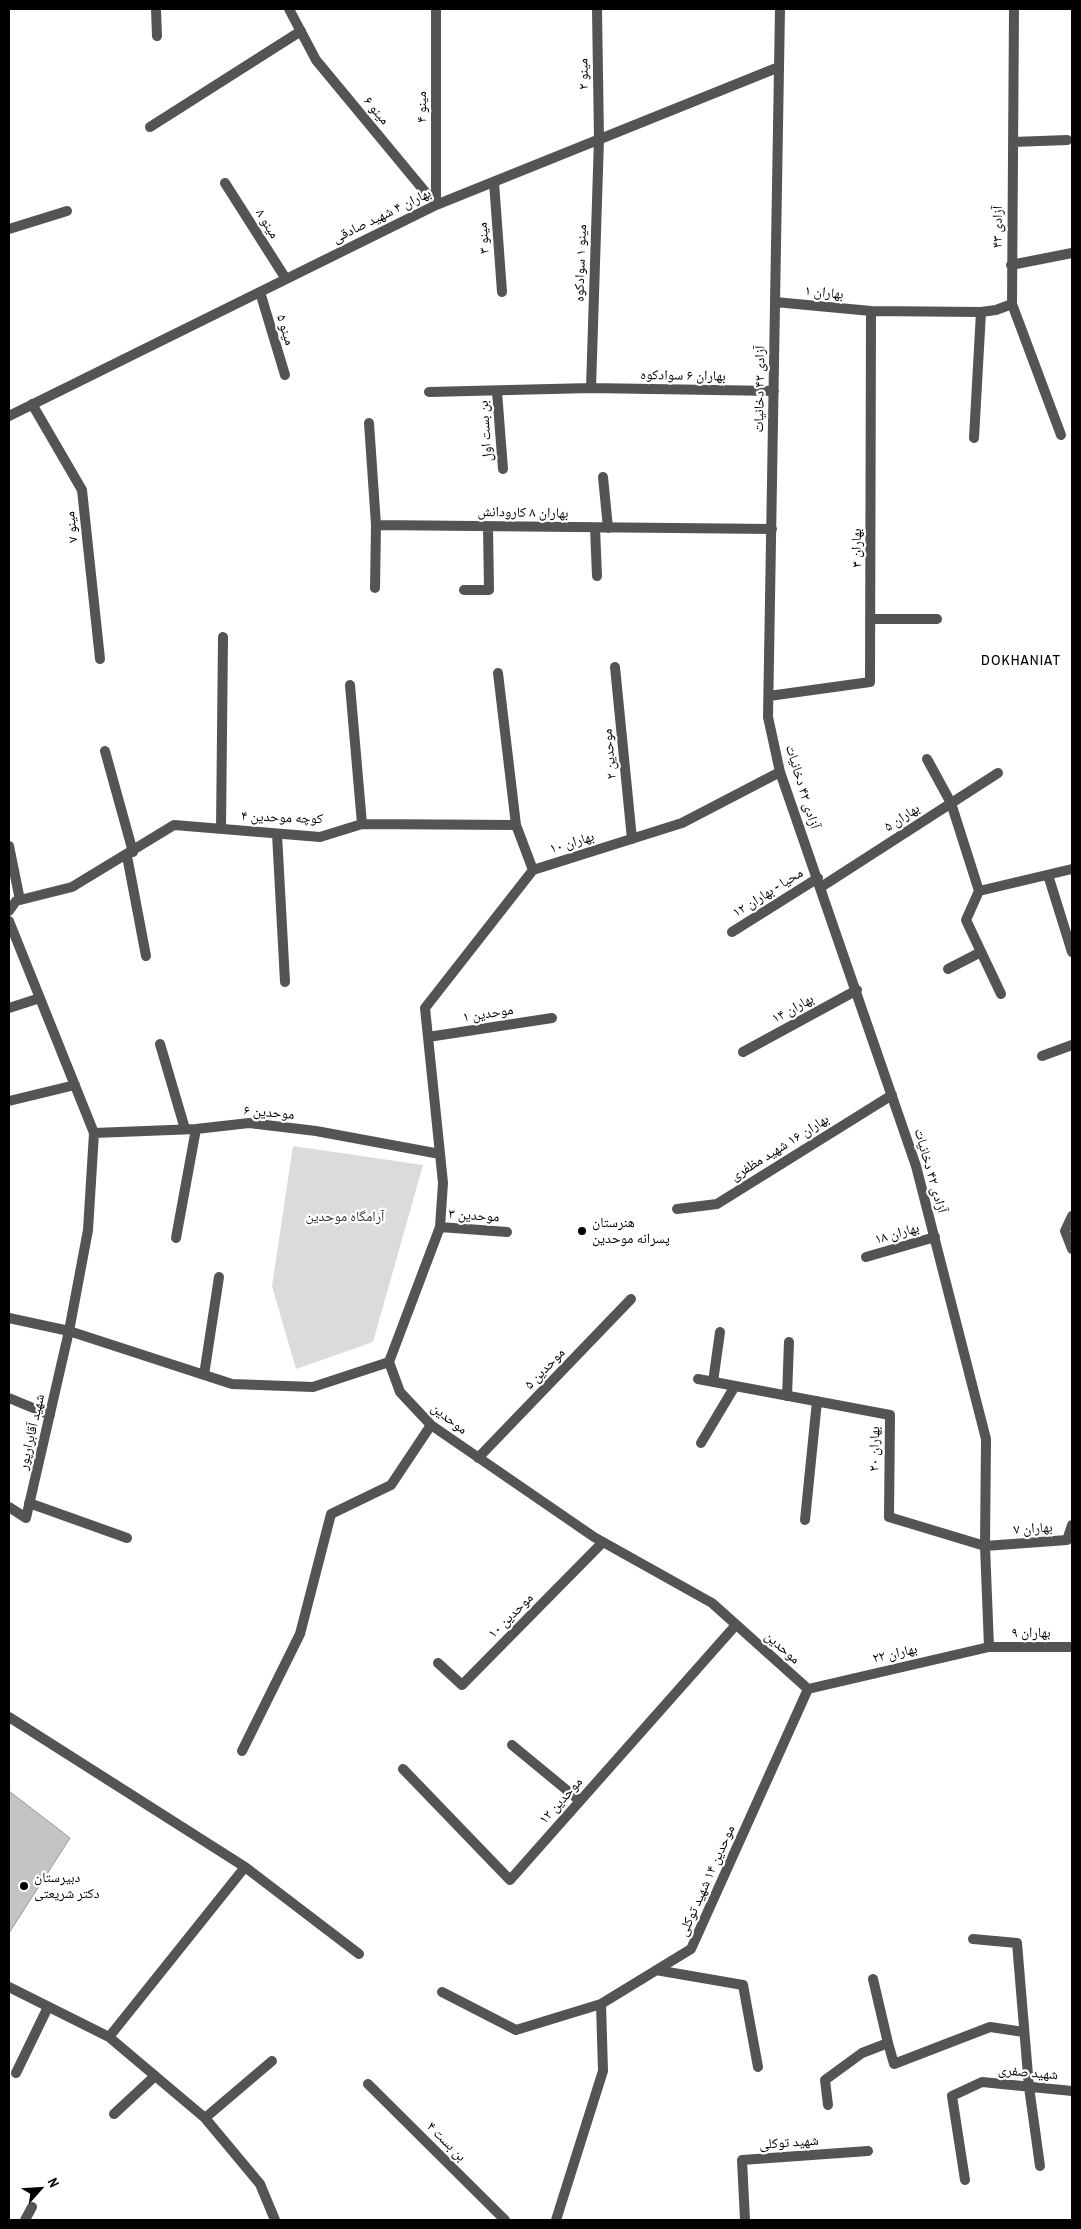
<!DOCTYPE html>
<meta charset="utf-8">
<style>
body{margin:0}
#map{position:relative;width:1081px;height:2229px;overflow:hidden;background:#fff;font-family:"Archivo Narrow",sans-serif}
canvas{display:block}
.frame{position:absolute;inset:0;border:10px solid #000;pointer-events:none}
.north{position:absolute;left:15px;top:2164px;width:50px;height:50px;-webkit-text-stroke:4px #fff;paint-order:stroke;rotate:64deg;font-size:14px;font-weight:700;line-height:20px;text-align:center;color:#000}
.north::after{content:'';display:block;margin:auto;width:18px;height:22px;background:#000;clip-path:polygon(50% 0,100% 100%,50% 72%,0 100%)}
</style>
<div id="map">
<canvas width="1081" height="2229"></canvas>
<div class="frame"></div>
<div class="north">N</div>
</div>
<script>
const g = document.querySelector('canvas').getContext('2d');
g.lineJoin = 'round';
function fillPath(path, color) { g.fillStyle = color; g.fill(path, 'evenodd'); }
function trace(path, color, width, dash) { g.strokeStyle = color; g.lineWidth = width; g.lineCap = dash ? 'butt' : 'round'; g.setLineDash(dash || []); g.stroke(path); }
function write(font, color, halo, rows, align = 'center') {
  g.font = font + ' "Archivo Narrow","Noto Naskh Arabic",sans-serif'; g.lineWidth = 4.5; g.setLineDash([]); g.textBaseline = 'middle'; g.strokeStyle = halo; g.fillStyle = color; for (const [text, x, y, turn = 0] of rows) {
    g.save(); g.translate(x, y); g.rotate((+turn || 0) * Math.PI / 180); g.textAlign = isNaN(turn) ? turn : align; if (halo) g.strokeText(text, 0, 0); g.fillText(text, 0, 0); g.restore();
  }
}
fillPath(new Path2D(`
 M293 1146 423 1165 373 1342 296 1369 272 1286Z`), '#dbdbdb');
const building = new Path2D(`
 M9 1791 70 1838 9 1933Z`);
fillPath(building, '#c4c4c4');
trace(building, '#989898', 1);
trace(new Path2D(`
 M156 9 157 36
 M289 9 316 60 436 205
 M436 9V205
 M780 9 768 717 780 772 916 1166 986 1439 985 1546 989 1647
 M150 127 301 31
 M1013 142 1067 140
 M494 182 502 292
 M225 183 286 279
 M9 229 67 211
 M1011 265 1072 253
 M260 292 285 375
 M775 302 871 311 981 312 996 310 1012 304 1014 9
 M1012 304 1061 435
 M591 388 599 139 597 9
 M429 392 591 388 774 391
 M497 392 503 469
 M32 404 82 490 100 659
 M9 416 436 205 779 67
 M369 423 376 525 772 529
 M974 438 981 312
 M603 477 608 528
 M595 528 597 576
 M375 588 376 525
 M464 590H489L488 527
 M870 619H937
 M615 667 632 839
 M498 673 516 825
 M350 685 362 824
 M769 696 870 682 871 311
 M105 751 133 852
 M927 759 951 803 979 891 1072 869
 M780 772 682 823 533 870 425 1008 443 1183 440 1227 389 1362 400 1392 431 1425 594 1537 712 1603 808 1689
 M221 829 223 637
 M277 834 285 982
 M9 846 20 900
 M127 856 146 956
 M1048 875 1072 952
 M821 887 998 773
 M979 891 966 920 1001 994
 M9 911 16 901 72 887 174 825 320 837 362 824 516 825 533 870
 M9 921 94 1133 88 1230 69 1331 232 1384 313 1387 389 1362
 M732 932 818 878
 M948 969 981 952
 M9 1008 40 998
 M428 1037 552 1018
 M160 1044 185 1129
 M743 1052 857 990
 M1042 1056 1072 1045
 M9 1101 75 1085
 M94 1133 196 1129 249 1123 316 1131 440 1154
 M677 1209 717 1204 892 1095
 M1072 1216 1065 1231 1072 1249
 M440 1227 507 1232
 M176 1238 196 1129
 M866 1257 935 1237
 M9 1318 69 1331 26 1518 9 1507
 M204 1375 219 1277
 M698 1379 890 1415 889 1517 985 1546 1067 1540 1072 1525
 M713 1382 720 1332
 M787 1396 789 1342
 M9 1398 50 1415
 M701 1443 735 1386
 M478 1458 631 1299
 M29 1503 127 1538
 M805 1520 817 1401
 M438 1663 462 1685 603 1542
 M808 1689 989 1647H1072
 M9 1717 245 1867 109 2037
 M512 1745 580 1801
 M242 1751 300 1634 331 1514 391 1485 431 1425
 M403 1769 510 1880 735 1626
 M245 1867 359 1954
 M973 1939 1017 1943 1029 2087 1040 2166
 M656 1970 743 1985 758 2067
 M873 1979 888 2043
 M9 1987 109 2037 205 2118 260 2184 275 2220
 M442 1992 516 2030 601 2004
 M16 2073 48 2007
 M368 2084 505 2220
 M828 2105 825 2080 862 2053 888 2043 894 2064 990 2027 1024 2032
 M114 2114 155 2076
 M205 2118 272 2061
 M965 2180 952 2096 982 2082 1072 2091
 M25 2220 32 2207
 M556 2220 603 2071 601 2004 691 1949 808 1689
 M745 2220 742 2160 868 2151`), '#545454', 10);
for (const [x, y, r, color] of [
 [582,1231,5,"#000"],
 [24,1886,5,"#000"]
]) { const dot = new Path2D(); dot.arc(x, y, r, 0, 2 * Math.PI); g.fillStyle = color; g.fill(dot); trace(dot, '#fff', 2); }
write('14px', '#000', '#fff', [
 ["مینو ۲",584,74,-91],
 ["مینو ۴",422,107,-90],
 ["مینو ۶",376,111,50],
 ["بهاران ۴ شهید صادقی",382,216,-26],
 ["مینو ۸",267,224,58],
 ["آزادی ۴۳",998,227,-89],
 ["مینو ۳",484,238,-94],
 ["مینو ۱ سوادکوه",581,263,-88],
 ["بهاران ۱",824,293,6],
 ["مینو ۵",285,330,73],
 ["بهاران ۶ سوادکوه",683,376,1],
 ["آزادی ۴۲ دخانیات",760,389,-89],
 ["بن بست اول",486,431,-94],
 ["بهاران ۸ کارودانش",523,513,1],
 ["مینو ۷",72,527,-96],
 ["بهاران ۳",857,548,-90],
 ["موحدین ۲",610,754,-95],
 ["آزادی ۴۲ دخانیات",802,787,73],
 ["کوچه موحدین ۴",282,818,2],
 ["بهاران ۵",902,818,-33],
 ["بهاران ۱۰",572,843,-17],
 ["محیا - بهاران ۱۲",768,893,-32],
 ["بهاران ۱۴",793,1009,-29],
 ["موحدین ۱",488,1014,-9],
 ["موحدین ۶",269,1113,5],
 ["بهاران ۱۶ شهید مظفری",780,1148,-32],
 ["آزادی ۴۲ دخانیات",930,1171,74],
 ["موحدین ۳",474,1216,4],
 ["بهاران ۱۸",897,1234,-16],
 ["موحدین ۵",545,1369,-46],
 ["موحدین",449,1419,38],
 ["شهید آقابرارپور",32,1432,-77],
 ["بهاران ۲۰",875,1449,-89],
 ["بهاران ۷",1033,1529,-4],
 ["موحدین ۱۰",511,1616,-45],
 ["بهاران ۹",1031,1633],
 ["موحدین",782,1648,41],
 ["بهاران ۲۲",895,1654,-13],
 ["موحدین ۱۲",561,1801,-48],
 ["موحدین ۱۴ شهید توکلی",707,1881,-66],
 ["شهید صفری",1028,2073,5],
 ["بن بست ۴",446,2142,45],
 ["شهید توکلی",789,2143,-4]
]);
write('14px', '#323232', '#fff', [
 ["آرامگاه موحدین",345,1217]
]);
write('14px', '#000', '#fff', [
 ["هنرستان",592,1223],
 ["پسرانه موحدین",592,1239],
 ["دبیرستان",34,1878],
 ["دکتر شریعتی",34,1894]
], 'left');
g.letterSpacing = '1px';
write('15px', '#000', '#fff', [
 ["DOKHANIAT",1021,661]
]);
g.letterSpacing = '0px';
</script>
